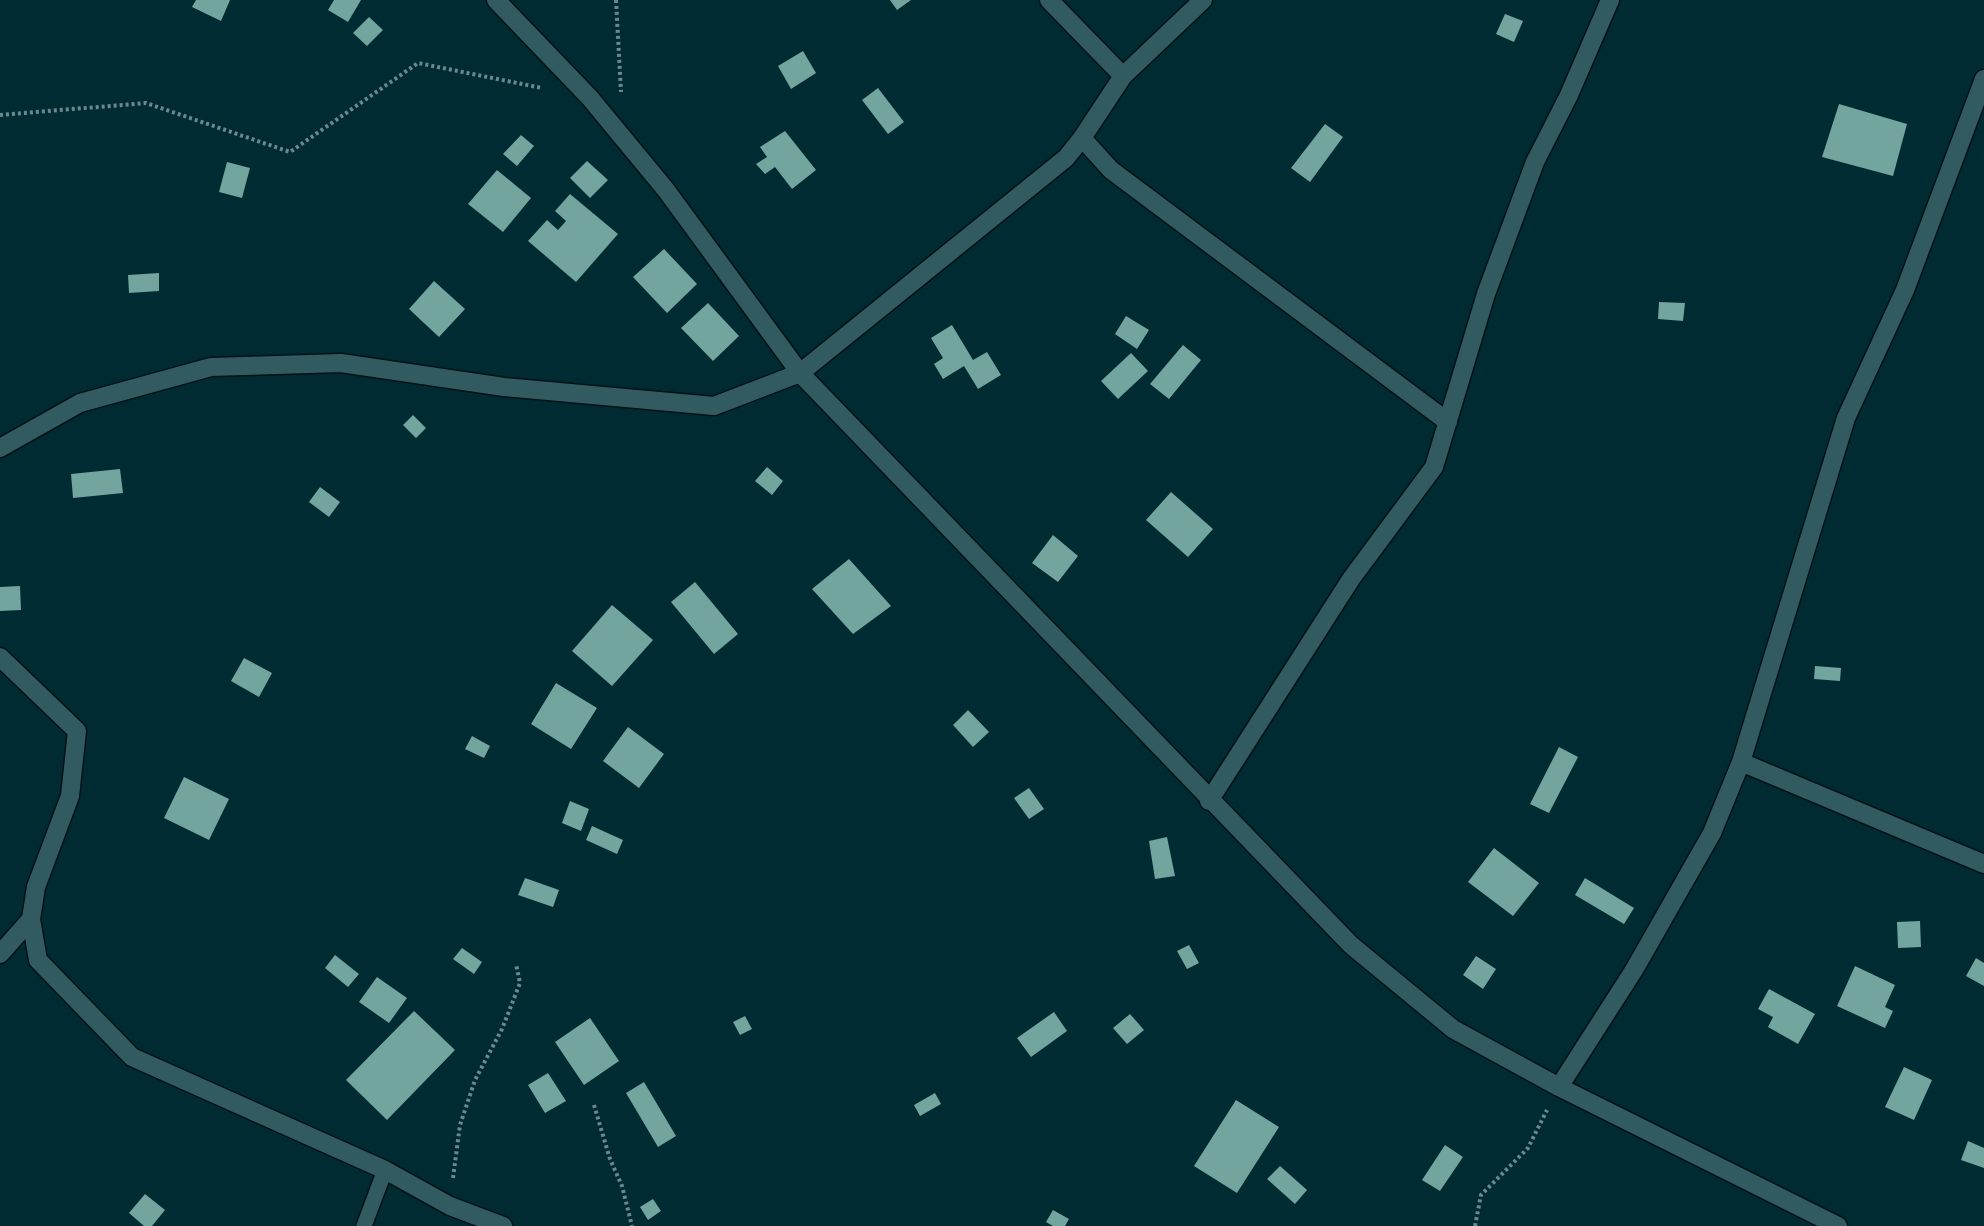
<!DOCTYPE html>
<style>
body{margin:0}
canvas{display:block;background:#002b32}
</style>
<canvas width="1984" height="1226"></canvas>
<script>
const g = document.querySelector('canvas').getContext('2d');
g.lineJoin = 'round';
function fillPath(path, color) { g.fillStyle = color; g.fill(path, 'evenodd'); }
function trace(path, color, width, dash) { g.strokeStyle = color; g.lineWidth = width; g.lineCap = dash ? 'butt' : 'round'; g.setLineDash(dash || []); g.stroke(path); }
fillPath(new Path2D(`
 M196 0H230L221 21 192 7Z
 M334 0H361L348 22 328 10Z
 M890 0H911L897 10Z
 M1505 14 1523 21 1514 42 1496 34Z
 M369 17 383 30 367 46 353 33Z
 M803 51 816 73 791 89 778 66Z
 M878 88 904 122 888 134 862 100Z
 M1839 104 1907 124 1893 176 1822 157Z
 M1325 124 1343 137 1310 182 1291 168Z
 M785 131 816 170 792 189 775 167 765 174 756 164 767 157 760 147Z
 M521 135 534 146 517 166 503 154Z
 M587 161 608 180 590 198 570 178Z
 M227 162 250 168 242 198 219 192Z
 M497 170 531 198 503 232 468 204Z
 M570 194 618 234 576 282 528 241 547 220 558 230 566 221 555 211Z
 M664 249 697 284 667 313 633 277Z
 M159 273V291L129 293 128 275Z
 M434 281 465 309 439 337 409 309Z
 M1659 302 1685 303 1683 321 1658 319Z
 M708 303 739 336 713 361 681 328Z
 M1126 316 1149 330 1137 349 1115 334Z
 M952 325 973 360 987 352 1001 375 978 389 964 366 943 379 934 364 943 358 931 338Z
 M1183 345 1201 360 1169 399 1150 384Z
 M1131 353 1148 371 1118 399 1101 381Z
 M413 415 426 428 416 438 403 425Z
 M767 467 783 481 772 495 755 481Z
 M120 469 123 493 73 498 71 474Z
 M320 487 340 502 329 517 309 502Z
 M1171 492 1213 529 1188 557 1146 520Z
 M1053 535 1078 556 1058 582 1032 563Z
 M849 559 891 606 853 634 812 589Z
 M695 582 738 634 714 654 671 602Z
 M20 586 21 610 0 611V587Z
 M612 605 653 640 612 686 572 651Z
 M244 658 272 673 259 697 231 681Z
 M1815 666 1841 668 1840 681 1814 679Z
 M556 683 597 708 571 749 531 724Z
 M968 710 989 732 973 747 953 725Z
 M628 727 664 754 639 788 603 761Z
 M472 736 490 746 484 758 465 749Z
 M1559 747 1578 757 1549 813 1530 804Z
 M184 777 229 799 209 840 164 818Z
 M1029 788 1044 809 1029 819 1014 798Z
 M570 801 589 809 581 831 562 823Z
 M592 826 623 840 617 854 586 840Z
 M1167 837 1175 876 1155 879 1149 841Z
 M1494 848 1539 883 1513 916 1468 882Z
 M525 878 559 890 553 907 518 895Z
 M1585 878 1634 908 1624 924 1575 895Z
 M1920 921 1921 947 1898 948 1897 922Z
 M1189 945 1199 963 1187 969 1177 951Z
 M462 948 482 962 474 974 453 959Z
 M335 955 359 974 348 987 325 968Z
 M1476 956 1496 969 1483 989 1463 975Z
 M1976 958 1984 963V986L1966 976Z
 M1855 966 1895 985 1885 1007 1893 1011 1885 1028 1837 1006Z
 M377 977 407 998 389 1023 359 1002Z
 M1769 989 1815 1014 1798 1044 1768 1027 1773 1017 1758 1009Z
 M414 1011 455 1050 387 1120 346 1080Z
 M1054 1012 1067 1031 1031 1057 1017 1038Z
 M1130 1014 1144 1030 1127 1044 1113 1028Z
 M745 1016 752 1029 740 1035 733 1022Z
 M590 1018 619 1061 584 1085 555 1042Z
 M1904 1067 1932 1080 1914 1120 1885 1107Z
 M548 1073 566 1101 545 1113 528 1085Z
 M644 1082 676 1136 658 1147 626 1093Z
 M935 1093 941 1104 920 1116 914 1105Z
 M1236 1100 1279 1127 1237 1193 1194 1166Z
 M1968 1141 1984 1148V1168L1961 1160Z
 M1445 1145 1463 1157 1440 1191 1422 1180Z
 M1280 1166 1307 1190 1295 1204 1267 1179Z
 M145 1194 165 1210 152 1226H144L129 1213Z
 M653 1199 661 1211 648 1220 640 1207Z
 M1053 1210 1069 1219 1065 1226H1053L1046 1222Z`), '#71a59d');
const lane = new Path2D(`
 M364 1226 385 1170`);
const street = new Path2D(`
 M496 0 590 98 666 190 800 373 1351 945 1453 1029 1559 1087 1838 1226
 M1049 0 1123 76
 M1082 138 1123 76 1203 0
 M0 448 80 403 211 367 341 363 504 387 714 406 800 373 1066 158 1082 138 1111 170 1448 422
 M0 657 77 731 70 796 36 887 31 919 38 960 132 1057 385 1170 450 1206 503 1226
 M1741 762 1984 864
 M1209 801 1351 579 1434 467 1486 294 1535 162 1569 95 1610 0
 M0 954 31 919
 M1559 1087 1634 970 1712 833 1741 762 1846 418 1905 290 1984 79`);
trace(lane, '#001215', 18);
trace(street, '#001215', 21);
trace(new Path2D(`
 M616 0 621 92
 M0 115 146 103 290 152 418 63 542 88
 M594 1105 610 1159 622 1186 632 1226
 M453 1178 460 1125 475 1080 502 1029 520 983 516 964
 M1475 1226 1481 1195 1528 1148 1547 1110`), '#69898e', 4, [3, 3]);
trace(lane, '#325b61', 15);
trace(street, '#325b61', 18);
</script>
